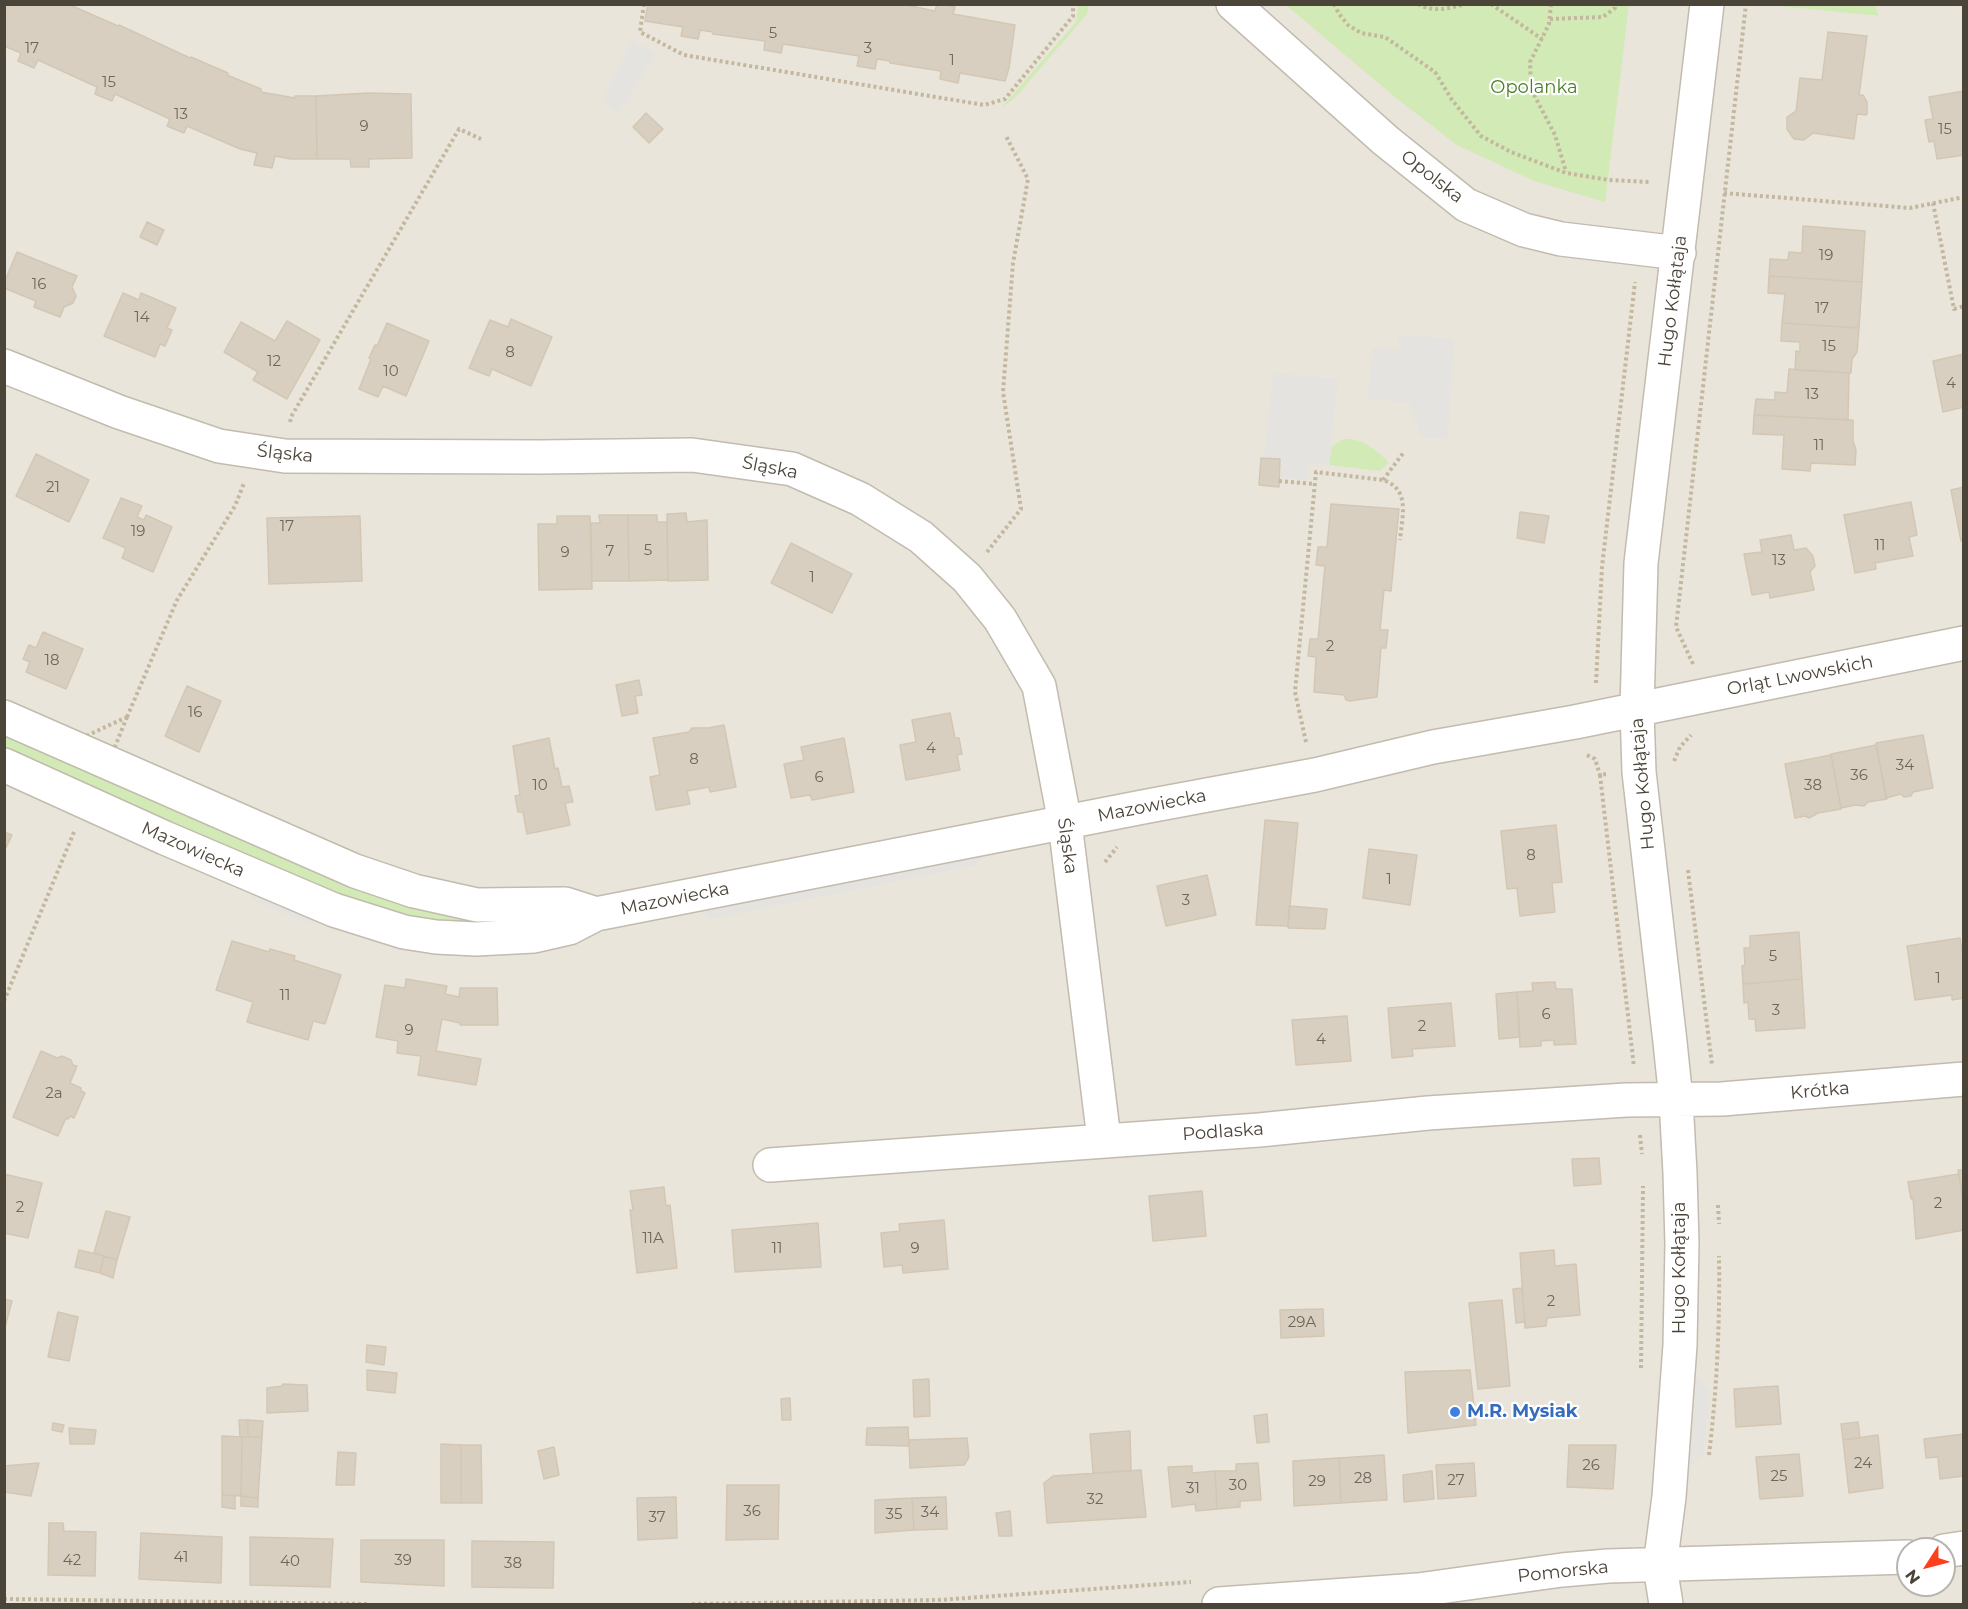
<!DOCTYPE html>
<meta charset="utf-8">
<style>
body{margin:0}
#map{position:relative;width:1968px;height:1609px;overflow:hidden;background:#f6f3ec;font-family:Montserrat,sans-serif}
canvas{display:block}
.frame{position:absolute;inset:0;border:6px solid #4b4439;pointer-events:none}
.north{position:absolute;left:1896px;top:1537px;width:60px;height:60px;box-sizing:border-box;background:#fff;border:2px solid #b7b4b0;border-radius:50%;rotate:234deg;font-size:16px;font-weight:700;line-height:24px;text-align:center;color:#4b4439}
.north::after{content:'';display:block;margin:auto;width:21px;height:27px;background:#fc3f1d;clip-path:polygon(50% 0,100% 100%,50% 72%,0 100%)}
</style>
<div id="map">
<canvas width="1968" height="1609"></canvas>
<div class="frame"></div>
<div class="north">N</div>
</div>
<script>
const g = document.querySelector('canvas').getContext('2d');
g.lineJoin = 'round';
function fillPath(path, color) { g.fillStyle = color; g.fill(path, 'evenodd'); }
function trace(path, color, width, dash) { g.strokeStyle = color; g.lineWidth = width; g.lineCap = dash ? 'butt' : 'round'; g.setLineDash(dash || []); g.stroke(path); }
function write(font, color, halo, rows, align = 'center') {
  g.font = font + ' Montserrat,sans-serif'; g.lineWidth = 4.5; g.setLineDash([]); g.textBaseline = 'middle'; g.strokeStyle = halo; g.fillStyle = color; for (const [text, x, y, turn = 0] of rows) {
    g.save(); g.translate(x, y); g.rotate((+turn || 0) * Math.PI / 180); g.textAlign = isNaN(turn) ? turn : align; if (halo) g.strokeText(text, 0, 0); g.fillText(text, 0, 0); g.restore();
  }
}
fillPath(new Path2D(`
 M1770 4 1877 16 1876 5H1963V1604H5V5ZM1908 1549H1944V1585H1908Z`), '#eae5da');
fillPath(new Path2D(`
 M1079 5H1089L1087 14 1014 99 1002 107 1076 22Z
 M1286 5H1629L1605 202 1534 181 1457 145 1396 98Z
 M1770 5H1876L1878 16Z
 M1344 439C1364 438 1375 450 1389 462L1380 471 1329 465 1332 446Z
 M4 729 128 783 540 915 467 930 388 915 5 757Z`), '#d2eab5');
fillPath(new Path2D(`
 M632 40 656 52 619 114 602 99Z
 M1399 335 1454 339 1448 439 1421 437 1409 403 1368 399 1372 348 1399 349Z
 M1273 373 1338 379 1329 465 1309 463 1307 480 1280 477 1282 459 1264 456Z
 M983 854 976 865 712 919 699 910Z
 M248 884 323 917 308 924 253 900Z
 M1697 1376 1709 1391 1704 1453 1690 1467Z`), '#e5e3e0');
const building = new Path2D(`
 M4 4H68L118 26 119 25 190 58 191 57 228 73 227 75 261 89V92L295 98V96H316L317 159H291L275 156 272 168 254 165 257 153 240 149 187 126 184 133 167 126 170 119 115 94 112 101 95 94 97 87 38 60 34 68 18 61 21 53 4 46Z
 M648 4H901L935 11 937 4H942L955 7 953 14 1015 25 1009 68 1005 81 960 73 958 83 940 79 941 71 890 63V61L877 59 875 69 857 66 859 56 783 44 781 53 764 50 765 41 713 34V32L700 30 698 39 681 36 683 27 645 21Z
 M1828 32 1867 36 1859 95H1863L1867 102V114L1866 115 1857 114 1854 139 1813 133 1804 140 1794 139 1787 129V117L1796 111 1800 78 1822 80Z
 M1964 91V155L1937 159 1934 141 1929 142 1925 120 1933 119 1929 97Z
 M368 93 411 94 412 158 369 159V167H351L350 159H317L316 96Z
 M646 113 663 129 649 143 633 127Z
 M147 222 164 230 157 245 140 237Z
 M1803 226 1865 231 1862 282 1769 276 1770 259 1788 260 1789 252 1802 253Z
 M17 252 77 276 72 287 76 296 73 303 64 307 60 317 34 307 36 301 4 288V283Z
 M1769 276 1862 282 1859 328 1782 323 1785 294 1768 293Z
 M123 293 139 300 141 293 176 308 167 328 172 330 165 346 160 344 155 357 104 336Z
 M511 319 552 337 531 386 492 369 489 376 469 368 490 320 508 327Z
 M287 321 320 340 287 399 253 380 258 372 224 352 241 322 275 341Z
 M387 323 429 341 406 396 383 386 378 397 359 389 371 359 369 358 375 345 377 346Z
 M1782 323 1859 328 1857 352 1852 359 1851 373 1795 370 1796 351 1800 352V342L1781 341Z
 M1964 354V407L1943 412 1933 361Z
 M1789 369 1849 373 1848 420 1754 415 1756 399 1775 400V392L1787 393Z
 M1754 415 1853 420V441L1856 450 1855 465 1811 463 1810 471 1782 469 1784 435 1753 434Z
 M36 454 89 480 69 522 16 496Z
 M1261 458 1280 459 1279 487 1259 485Z
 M1964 487V540L1961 541 1951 490Z
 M121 498 142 506 137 517 144 520 146 515 172 527 153 572 122 558 126 548 103 538Z
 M1911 502 1917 535 1909 537 1913 556 1875 563 1876 569 1855 573 1844 515Z
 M1331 504 1399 509 1391 591 1384 590 1380 630H1388L1386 648H1381L1377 697 1350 701 1346 700 1344 695 1314 692 1316 657 1308 656 1310 639H1318L1325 566 1316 565 1318 547H1327Z
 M1520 512 1549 516 1544 543 1517 538Z
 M686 513 687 522 707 520 708 580 668 581 667 514Z
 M599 515H628L629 581H592L591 523H600Z
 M628 515H657V522H667L668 580 629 581Z
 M360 516 362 581 269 584 267 518Z
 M557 516H590L592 589 539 590 538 524H557Z
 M1791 535 1794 550 1806 548 1813 556 1815 566 1810 572 1814 590 1770 598 1769 592 1752 595 1744 554 1762 552 1760 540Z
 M791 543 852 574 832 613 771 583Z
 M43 632 83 649 66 689 26 672 30 662 23 659 29 645 36 648Z
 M639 680 642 695 635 696 638 713 622 716 616 685Z
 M187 686 221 701 199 752 165 736Z
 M950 713 955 738H959L962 754 957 755 960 770 906 780 900 745 916 742 912 720Z
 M724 725 736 787 710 792 709 787 687 791 690 804 656 810 650 777 660 775 653 738 689 732 692 728H708Z
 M1923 735 1933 788 1913 792 1911 796 1904 797 1901 794 1886 798 1876 743Z
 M549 738 555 769 558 768 562 787 569 786 573 802 565 803 570 825 527 834 523 812H518L515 796 520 795 513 746Z
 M844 738 854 792 812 800 810 795 791 798 784 764 804 760 801 747Z
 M1876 745 1887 799 1868 802 1864 806 1855 805 1841 808 1831 754Z
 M1831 755 1841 809 1818 813 1809 818 1805 816 1795 818 1785 764Z
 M1265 820 1298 823 1288 926 1256 925Z
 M1556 825 1562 882 1552 883 1555 912 1520 916 1517 888 1507 889 1501 831Z
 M4 832 12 835 4 852Z
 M1369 849 1417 855 1410 905 1363 898Z
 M1207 875 1216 915 1166 926 1157 886Z
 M1289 906 1327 909 1325 929 1288 928Z
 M1799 932 1802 979 1743 984 1742 966 1745 965 1744 948H1750V936Z
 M1960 938 1964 963V998L1952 1000V995L1915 1000 1907 946Z
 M232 941 269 952 270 949 295 956 294 960 341 975 325 1024 313 1021 308 1040 247 1022 253 1002 216 990Z
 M406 979 447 986 445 994 459 997 460 988H497L498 1025H460V1023L442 1019 436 1051 481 1059 476 1085 418 1075 421 1056 397 1053 398 1041 376 1037 385 985 405 988Z
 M1802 979 1805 1028 1756 1031 1755 1019H1749L1748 1002 1744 1003 1743 984Z
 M1555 982 1556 989H1572L1576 1044 1554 1045V1040L1541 1041V1046L1520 1047 1517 992 1533 991 1532 983Z
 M1517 992 1520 1037 1499 1039 1496 994Z
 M1451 1003 1455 1046 1412 1049 1413 1056 1392 1058 1388 1008Z
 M1347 1016 1351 1061 1296 1065 1292 1020Z
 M41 1051 57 1058 62 1056 71 1060 73 1065 77 1066 70 1083 81 1088V1091L85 1093 74 1118 70 1116 68 1119 66 1118 58 1136 13 1117Z
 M1599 1158 1601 1184 1574 1186 1572 1159Z
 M1958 1170H1964V1210L1959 1174Z
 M4 1174 42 1183 28 1238 4 1233Z
 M1959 1174 1964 1210V1230L1916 1239 1913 1198 1911 1199 1908 1182Z
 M664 1187 666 1206 670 1205 677 1268 637 1273 630 1210H633L630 1191Z
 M1202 1191 1206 1236 1153 1241 1149 1196Z
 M106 1211 130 1217 117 1260 94 1253Z
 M944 1220 948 1269 903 1273 902 1265 884 1267 881 1233 900 1231 899 1224Z
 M818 1223 821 1267 735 1272 732 1230Z
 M79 1250 104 1256 100 1273 75 1267Z
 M1554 1250 1555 1266 1576 1264 1580 1315 1547 1318 1546 1326 1525 1328 1520 1253Z
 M104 1256 117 1260 113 1278 100 1273Z
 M1522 1288 1525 1322 1516 1323 1513 1289Z
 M4 1299 12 1301 4 1331Z
 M1502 1300 1510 1386 1478 1389 1469 1303Z
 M1323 1309 1324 1336 1281 1338 1280 1310Z
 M58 1312 78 1317 69 1361 48 1357Z
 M367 1345 386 1347 384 1365 366 1362Z
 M367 1370 397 1373 395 1393 367 1390Z
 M1470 1370 1476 1425 1408 1433 1405 1372Z
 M929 1379 930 1416 914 1417 913 1380Z
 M283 1384 307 1385 308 1411 267 1413V1388L282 1386Z
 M1778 1386 1781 1424 1736 1427 1734 1389Z
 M790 1398 791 1420H782L781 1399Z
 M1267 1414 1269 1442 1257 1443 1254 1416Z
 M239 1420H248V1437H240Z
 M248 1420 263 1421 262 1437H248Z
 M1858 1422 1860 1438 1843 1440 1841 1424Z
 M53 1423 64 1425 62 1432 52 1430Z
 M908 1427 909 1446 866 1445 867 1428Z
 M69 1428 96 1430 94 1444H70Z
 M1130 1431 1131 1471 1093 1473 1090 1434Z
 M1964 1434V1476L1940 1479 1938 1457 1926 1458 1924 1439Z
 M1878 1435 1883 1488 1849 1493 1843 1440Z
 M222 1436 242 1437 241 1496 222 1495Z
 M242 1437H262L258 1498 241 1496Z
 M967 1438 969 1457 964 1465 910 1468 909 1440Z
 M441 1444 461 1445V1503H441Z
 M461 1445H481L482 1503H461Z
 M1569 1445H1616L1613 1489 1567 1487Z
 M554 1447 559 1475 544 1479 538 1451Z
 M338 1452 356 1453 354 1485H336Z
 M1799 1454 1803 1496 1760 1499 1756 1457Z
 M1384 1455 1387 1500 1341 1503 1339 1458Z
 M1339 1458 1341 1503 1294 1506 1293 1461Z
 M39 1463 31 1496 4 1492V1466Z
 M1258 1463 1261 1500 1240 1501V1507L1217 1509 1215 1471H1236V1464Z
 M1474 1463 1476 1496 1438 1499 1436 1465Z
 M1192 1466V1473L1215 1471 1217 1509 1196 1511 1195 1504 1172 1507 1168 1467Z
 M1141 1470 1146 1517 1047 1523 1044 1483 1053 1476Z
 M1432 1471 1434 1499 1404 1502 1403 1475Z
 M727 1485H779L778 1539 726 1540Z
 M222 1495 235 1496V1509L222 1507Z
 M241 1496 258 1498V1507L241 1506Z
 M676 1497 677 1538 638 1540 637 1498Z
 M946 1497 947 1529 914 1530 912 1498Z
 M912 1498 914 1530 875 1533V1500Z
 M1010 1511 1012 1536H999L996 1513Z
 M49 1523H63L64 1531 96 1532 95 1576 48 1575Z
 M141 1533 222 1537 221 1583 139 1579Z
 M250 1537 333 1539 330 1587 250 1585Z
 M361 1540H444V1586L361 1582Z
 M472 1541 554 1542 553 1588 472 1587Z`);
fillPath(building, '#d8cfc1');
trace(building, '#d3c7b4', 1.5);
const minor = new Path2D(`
 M1233 4 1385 140 1466 205 1524 230 1561 239 1679 253
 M4 366 119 412 219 446 285 456 541 457 692 455 792 469 860 499 921 537 967 578 1000 619 1039 686 1065 823 1104 1139
 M4 717 355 871 414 891 477 905 565 904 596 914
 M4 765 165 838 334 910 404 932 436 937 476 939 534 936 569 928 596 914 1148 806 1315 775 1433 747 1575 722 1964 643
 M770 1165 1259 1130 1428 1113 1626 1100 1722 1099 1964 1079
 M1944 1551 1964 1548
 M1219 1604 1418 1590 1562 1570 1608 1566 1908 1557
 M1666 1604 1660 1566 1669 1497 1680 1345 1682 1244 1680 1173 1676 1100 1670 1042 1639 772 1637 709 1641 563 1707 4`);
trace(minor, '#c2bbae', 36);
trace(new Path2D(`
 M644 4 640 32 684 55 984 105 1005 99 1073 16V4
 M1334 4 1339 14 1348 25 1361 33 1385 37 1435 72 1452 100 1481 136 1511 152 1566 173 1609 180 1650 182
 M1418 4C1434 13 1450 8 1466 4
 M1491 4 1542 39
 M1551 4 1549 24 1530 62 1531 89 1555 135 1566 172
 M1550 19 1603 17 1615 8 1616 4
 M1724 193 1910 208 1964 197
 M1933 203 1954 309 1964 306
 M290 422 291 417 459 129 481 139
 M1383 480 1404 452
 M1279 481 1315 484
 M987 552 1021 509 1003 392 1013 263 1028 179 1006 136
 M1693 664 1676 627 1746 4
 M1596 683 1602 567 1635 282
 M127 717 177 600 235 506 244 483
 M127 717 114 749 86 736Z
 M1306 742 1295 692 1316 472 1383 480C1411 489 1402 517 1400 540
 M1587 755 1595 759 1600 775
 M1674 761 1680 747 1691 735
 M1606 774 1600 775 1634 1067
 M1105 862 1117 847
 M1688 870 1712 1065
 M4 1001 74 832
 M1640 1135 1642 1154
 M1718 1205 1719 1224
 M1641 1368 1643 1186
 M1709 1455C1717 1389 1720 1322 1719 1256
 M4 1599 369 1604
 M692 1604 939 1600 1191 1582`), '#c4b79f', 4, [3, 3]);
trace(minor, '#fff', 33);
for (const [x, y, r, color] of [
 [1455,1412,6,"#3f7fe0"]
]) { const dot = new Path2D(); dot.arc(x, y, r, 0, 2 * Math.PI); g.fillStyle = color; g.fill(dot); trace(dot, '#fff', 2); }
write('15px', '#6e675b', null, [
 ["5",773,34],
 ["17",32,49],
 ["3",868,49],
 ["1",952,61],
 ["15",109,83],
 ["13",181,115],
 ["9",364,127],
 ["15",1945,130],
 ["19",1826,256],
 ["16",39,285],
 ["17",1822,309],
 ["14",142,318],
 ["15",1829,347],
 ["8",510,353],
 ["12",274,362],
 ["10",391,372],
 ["4",1951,384],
 ["13",1812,395],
 ["11",1819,446],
 ["21",53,488],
 ["17",287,527],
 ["19",138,532],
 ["11",1880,546],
 ["5",648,551],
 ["7",610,552],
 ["9",565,553],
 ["13",1779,561],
 ["1",812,578],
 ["2",1330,647],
 ["18",52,661],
 ["16",195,713],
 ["4",931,749],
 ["8",694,760],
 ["34",1905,766],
 ["36",1859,776],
 ["6",819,778],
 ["10",540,786],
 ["38",1813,786],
 ["8",1531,856],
 ["1",1389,880],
 ["3",1186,901],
 ["5",1773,957],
 ["1",1938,979],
 ["11",285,996],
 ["3",1776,1011],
 ["6",1546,1015],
 ["2",1422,1027],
 ["9",409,1031],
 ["4",1321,1040],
 ["2a",54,1094],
 ["2",1938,1204],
 ["2",20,1208],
 ["11A",653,1239],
 ["11",777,1249],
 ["9",915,1249],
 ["2",1551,1302],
 ["29A",1302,1323],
 ["24",1863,1464],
 ["26",1591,1466],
 ["25",1779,1477],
 ["28",1363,1479],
 ["27",1456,1481],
 ["29",1317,1482],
 ["30",1238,1486],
 ["31",1193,1489],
 ["32",1095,1500],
 ["36",752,1512],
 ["34",930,1513],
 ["35",894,1515],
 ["37",657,1518],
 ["41",181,1558],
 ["42",72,1561],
 ["39",403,1561],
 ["40",290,1562],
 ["38",513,1564]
]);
write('18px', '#4a7f2a', '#fff', [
 ["Opolanka",1534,88]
]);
write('18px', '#4b4439', '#fff', [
 ["Opolska",1432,177,38],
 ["Hugo Kołłątaja",1673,301,-83],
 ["Śląska",285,454,6],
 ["Śląska",770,468,11],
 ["Orląt Lwowskich",1800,676,-11],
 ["Hugo Kołłątaja",1643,784,-95],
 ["Mazowiecka",1152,806,-11],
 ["Śląska",1067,846,82],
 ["Mazowiecka",193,850,24],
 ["Mazowiecka",675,899,-11],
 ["Krótka",1820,1091,-5],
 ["Podlaska",1223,1132,-4],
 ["Hugo Kołłątaja",1680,1268,-90],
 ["Pomorska",1563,1572,-6]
]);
write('bold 18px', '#366cbe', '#fff', [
 ["M.R. Mysiak",1467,1412]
], 'left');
</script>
